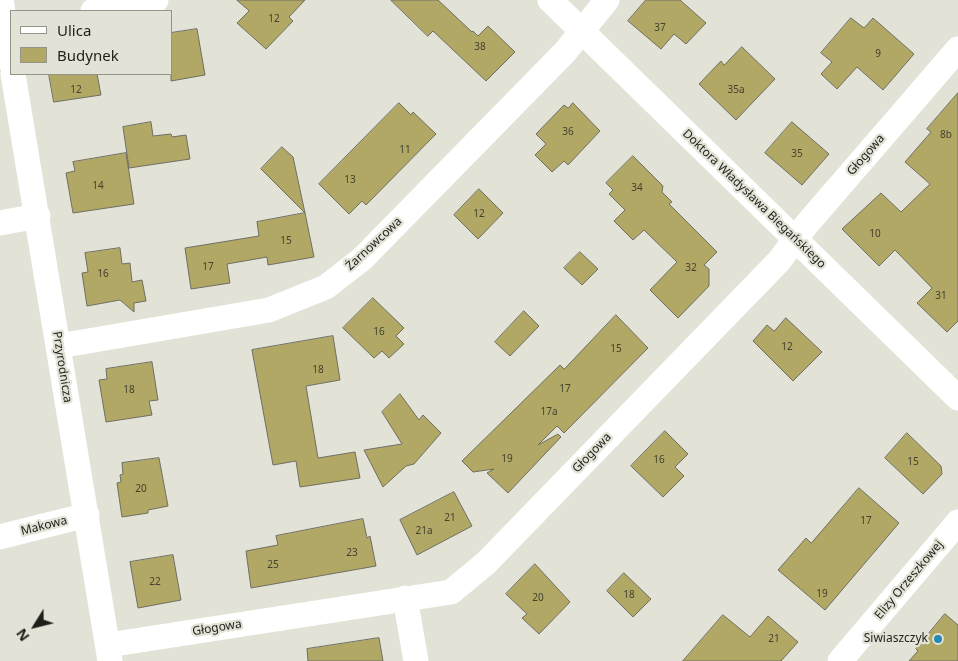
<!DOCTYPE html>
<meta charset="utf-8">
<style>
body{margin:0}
#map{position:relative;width:958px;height:661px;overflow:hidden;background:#e3e2d6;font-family:"Noto Sans",sans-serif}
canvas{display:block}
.legend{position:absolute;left:10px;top:10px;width:162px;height:65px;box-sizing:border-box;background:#e3e2d6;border:1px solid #95948b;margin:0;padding:6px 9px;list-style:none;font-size:15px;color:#1f1f1a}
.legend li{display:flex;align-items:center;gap:10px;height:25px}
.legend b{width:25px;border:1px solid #95948b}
.north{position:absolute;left:10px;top:601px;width:50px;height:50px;-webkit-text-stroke:4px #e3e2d6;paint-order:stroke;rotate:234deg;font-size:14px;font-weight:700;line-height:20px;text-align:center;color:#1f1f1a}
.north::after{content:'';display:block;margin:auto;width:18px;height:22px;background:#1f1f1a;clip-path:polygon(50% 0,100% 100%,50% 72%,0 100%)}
</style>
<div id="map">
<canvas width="958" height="661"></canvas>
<ul class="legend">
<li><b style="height:6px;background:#fff"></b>Ulica</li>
<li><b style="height:14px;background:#b1a866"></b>Budynek</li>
</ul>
<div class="north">N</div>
</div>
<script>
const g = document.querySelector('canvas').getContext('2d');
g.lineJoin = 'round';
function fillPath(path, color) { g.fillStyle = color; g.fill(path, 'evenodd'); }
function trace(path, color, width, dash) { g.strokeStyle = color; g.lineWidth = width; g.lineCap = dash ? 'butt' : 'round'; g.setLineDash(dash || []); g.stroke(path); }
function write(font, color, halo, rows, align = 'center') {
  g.font = font + ' "Noto Sans",sans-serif'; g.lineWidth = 4.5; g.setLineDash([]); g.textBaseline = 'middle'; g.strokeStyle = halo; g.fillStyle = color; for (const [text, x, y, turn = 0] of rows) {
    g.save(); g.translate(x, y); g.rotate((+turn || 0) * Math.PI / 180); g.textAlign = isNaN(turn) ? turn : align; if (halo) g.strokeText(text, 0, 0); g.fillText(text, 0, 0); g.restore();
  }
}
const building = new Path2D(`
 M237 0H305L289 17 293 21 266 49 237 23 249 11Z
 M391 0H438L472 32 473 31 478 36 488 26 515 52 486 81 433 31 428 36Z
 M646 0H680L706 23 686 44 674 34 661 49 628 21Z
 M851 18 864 28 873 18 914 54 883 90 857 67 837 89 821 74 832 62 821 53Z
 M197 29 205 75 171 81V33Z
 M742 47 775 79 736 120 699 84 721 61 724 65Z
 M49 74H97L101 95 54 102Z
 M958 93V321L947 332 917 303 932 288 895 250 879 266 842 229 881 193 901 212 930 184 905 162 931 132 927 129Z
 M399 103 411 115 413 112 436 134 366 205 362 201 349 214 319 184Z
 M573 103 600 131 568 165 564 161 552 172 535 155 546 144 536 134 564 105 568 108Z
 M151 122 153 136 171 134 172 137 186 135 190 159 129 168 123 127Z
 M792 122 829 154 802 185 765 153Z
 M282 147 293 157 305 213 261 169Z
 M126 153 134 204 73 213 66 173 75 171 73 162Z
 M633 156 663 186 662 192 672 202 669 204 717 252 704 265 709 269V286L678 318 650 290 677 262 644 230 633 240 614 221 625 210 609 194 613 190 606 183Z
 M479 189 503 213 478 239 454 215Z
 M305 213 314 257 268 265 267 257 227 264 230 283 191 289 185 248 259 236 257 222Z
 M120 248 122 264 130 263 132 282 142 280 146 301 134 303V312L120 300 87 306 82 273 88 272 85 253Z
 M580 252 598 269 582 285 564 268Z
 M373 298 404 328 396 336 404 344 389 358 382 351 374 358 343 328Z
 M524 311 539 326 510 356 495 342Z
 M616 315 648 348 564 433 557 426 538 445 558 434 561 437 508 493 487 473 494 469 473 472 462 461 560 365 564 369Z
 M786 318 822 352 793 381 753 341 767 325 774 331Z
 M333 336 340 380 306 386 318 458 355 452 360 478 300 487 296 461 273 465 252 350Z
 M152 362 158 400 149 401 152 415 106 422 99 380 107 379 106 369Z
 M400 394 419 420 423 415 441 433 414 464 406 466 383 487 364 450 402 444 382 412Z
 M665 431 688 454 675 467 684 476 663 497 631 466Z
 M907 433 941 466 942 474 923 494 885 458Z
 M159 458 168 506 148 510V513L122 517 117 483 121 482 120 475 123 474 122 463Z
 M859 488 899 523 825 610 778 570 806 538 811 543Z
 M454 492 472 526 417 555 400 520Z
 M363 519 367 538 370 536 376 566 251 588 246 551 278 545 276 536Z
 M173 555 181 600 138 608 130 562Z
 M535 564 570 602 539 634 522 618 527 614 506 594Z
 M624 573 651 599 633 617 607 591Z
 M945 614 958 625V661H909L918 651 916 649Z
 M723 615 750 637 768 616 798 642 781 661H683Z
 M379 638 383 661H308L307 649Z`);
fillPath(building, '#b1a866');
trace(building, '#6f6e63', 1);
trace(new Path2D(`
 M1 0 11 63
 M550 0 958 398
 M93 11 156 0
 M13 74 110 661
 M0 223 38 216
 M59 346 269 310 326 287 362 259 565 52 607 0
 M0 537 87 515
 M405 598 416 661
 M108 645 451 592 486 563 779 261 807 224 958 49
 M840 661 958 522`), '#fff', 25);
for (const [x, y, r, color] of [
 [938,639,5,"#2689b3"]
]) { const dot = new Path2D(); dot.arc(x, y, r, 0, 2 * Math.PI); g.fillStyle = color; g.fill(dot); trace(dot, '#e3e2d6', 2); }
write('10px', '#44412d', null, [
 ["12",274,19],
 ["37",660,28],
 ["38",480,47],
 ["9",878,54],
 ["12",76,90],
 ["35a",736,90],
 ["36",568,132],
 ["8b",946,135],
 ["11",405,150],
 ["35",797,154],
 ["13",350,180],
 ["14",98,186],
 ["34",637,188],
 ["12",479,214],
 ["10",875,234],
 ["15",286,241],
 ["17",208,267],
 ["32",691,268],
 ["16",103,274],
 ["31",941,296],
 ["16",379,332],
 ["12",787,347],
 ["15",616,349],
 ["18",318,370],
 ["17",565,389],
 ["18",129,390],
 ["17a",549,412],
 ["19",507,459],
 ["16",659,460],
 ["15",913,462],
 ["20",141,489],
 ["21",450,518],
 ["17",866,521],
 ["21a",424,531],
 ["23",352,553],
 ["25",273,565],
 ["22",155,582],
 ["19",822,594],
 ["18",629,595],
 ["20",538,598],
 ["21",774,639]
]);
write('12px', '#1f1f1a', '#e3e2d6', [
 ["Głogowa",866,155,-49],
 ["Doktora Władysława Biegańskiego",754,199,44],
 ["Żarnowcowa",374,244,-43],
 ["Przyrodnicza",62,367,81],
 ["Głogowa",592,453,-46],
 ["Makowa",44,526,-14],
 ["Elizy Orzeszkowej",909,580,-50],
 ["Głogowa",217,628,-9]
]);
write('12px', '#1f1f1a', '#e3e2d6', [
 ["Siwiaszczyk",928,639]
], 'right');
</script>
